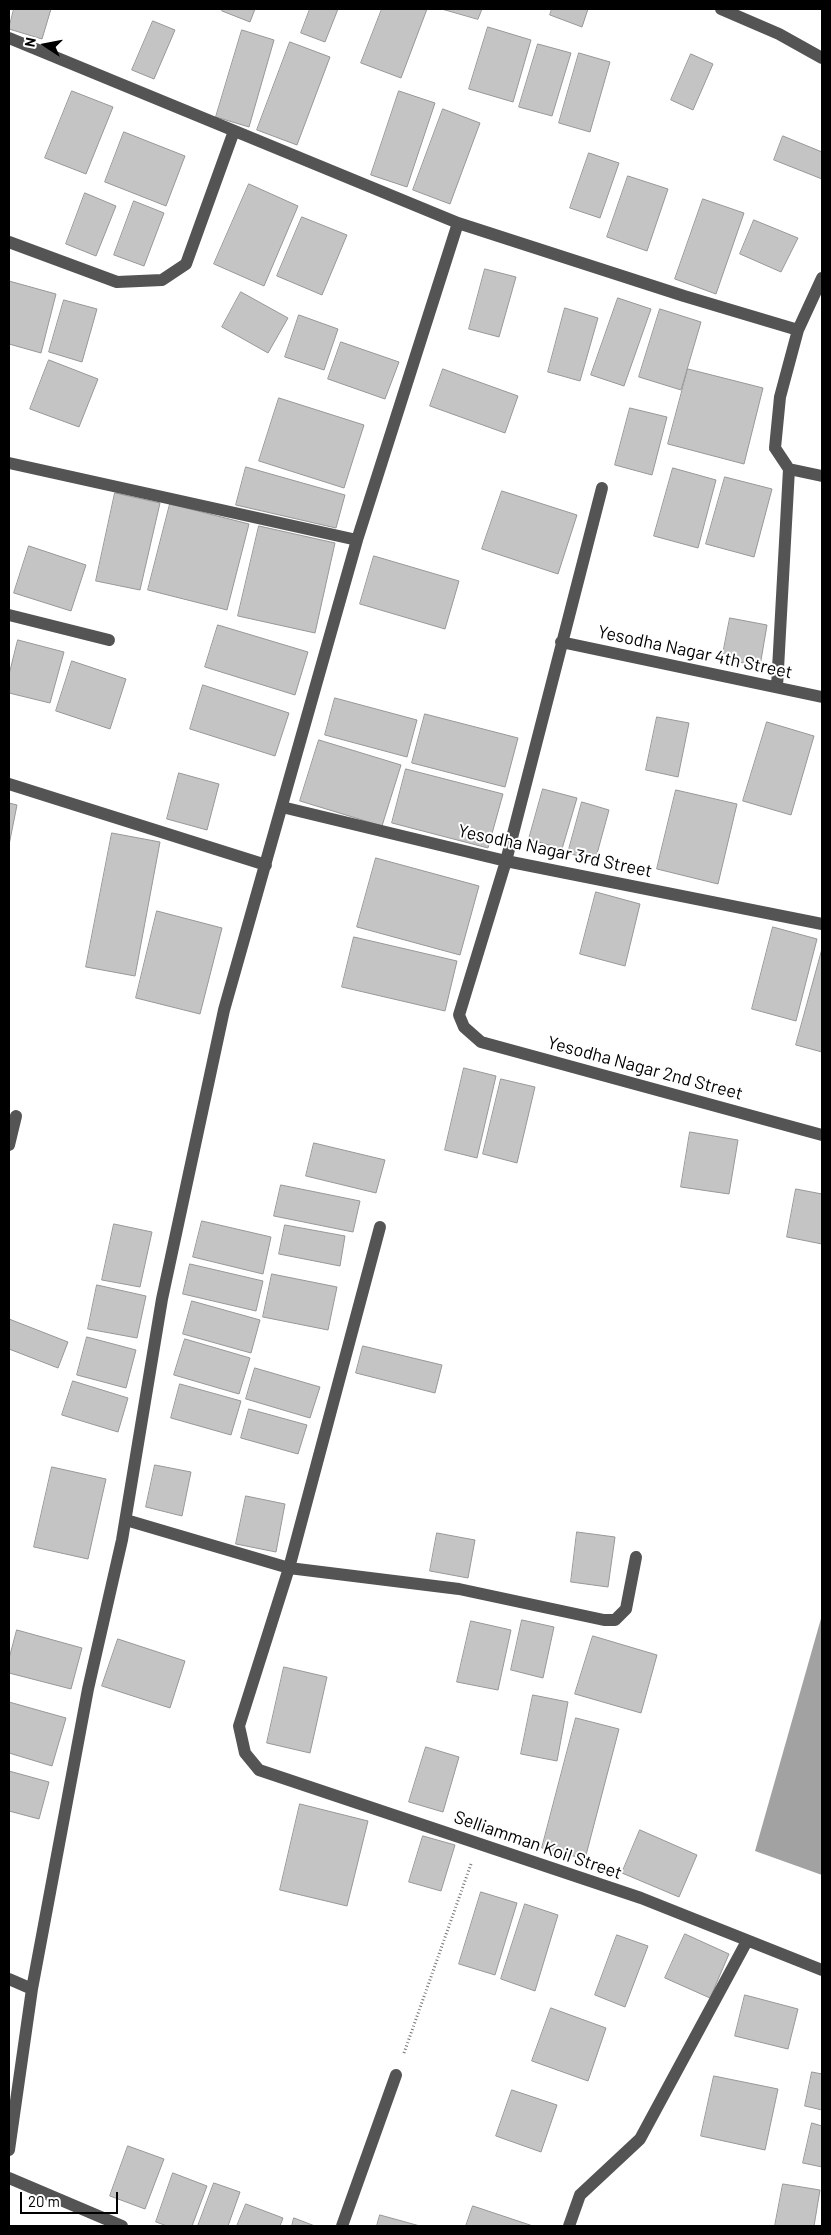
<!DOCTYPE html>
<style>
body{margin:0}
#map{position:relative;width:831px;height:2235px;overflow:hidden;background:#fff;font-family:Barlow,sans-serif}
canvas{display:block}
.frame{position:absolute;inset:0;border:10px solid #000;pointer-events:none}
.north{position:absolute;left:20px;top:20px;width:50px;height:50px;-webkit-text-stroke:4px #fff;paint-order:stroke;rotate:281deg;font-size:14px;font-weight:700;line-height:20px;text-align:center;color:#000}
.north::after{content:'';display:block;margin:auto;width:18px;height:22px;background:#000;clip-path:polygon(50% 0,100% 100%,50% 72%,0 100%)}
.scale{position:absolute;left:20px;top:2192px;width:98px;height:22px;box-sizing:border-box;border:2px solid #000;border-top:0;padding-left:6px;font-size:15px;line-height:18px;white-space:nowrap;color:#000;-webkit-text-stroke:4px #fff;paint-order:stroke}
</style>
<div id="map">
<canvas width="831" height="2235"></canvas>
<div class="frame"></div>
<div class="north">N</div>
<div class="scale">20 m</div>
</div>
<script>
const g = document.querySelector('canvas').getContext('2d');
g.lineJoin = 'round';
function fillPath(path, color) { g.fillStyle = color; g.fill(path, 'evenodd'); }
function trace(path, color, width, dash) { g.strokeStyle = color; g.lineWidth = width; g.lineCap = dash ? 'butt' : 'round'; g.setLineDash(dash || []); g.stroke(path); }
function write(font, color, halo, rows, align = 'center') {
  g.font = font + ' Barlow,sans-serif'; g.lineWidth = 4; g.setLineDash([]); g.textBaseline = 'middle'; g.strokeStyle = halo; g.fillStyle = color; for (const [text, x, y, turn = 0] of rows) {
    g.save(); g.translate(x, y); g.rotate((+turn || 0) * Math.PI / 180); g.textAlign = isNaN(turn) ? turn : align; if (halo) g.strokeText(text, 0, 0); g.fillText(text, 0, 0); g.restore();
  }
}
fillPath(new Path2D(`
 M822 1615V1875L755 1851Z`), '#a2a2a2');
const building = new Path2D(`
 M14 9H51L42 39 9 29Z
 M223 9H255L250 22 222 11Z
 M310 9H338L325 42 301 33Z
 M382 9H427L401 78 361 63Z
 M442 9H482L478 19Z
 M552 9H588L582 27 550 15Z
 M153 21 175 30 154 79 132 70Z
 M488 27 531 40 513 102 469 89Z
 M242 30 274 40 249 127 216 117Z
 M290 42 330 57 297 145 257 130Z
 M538 44 571 53 552 116 519 107Z
 M579 53 610 62 590 132 559 123Z
 M691 54 713 64 693 110 671 100Z
 M72 91 113 107 86 174 45 158Z
 M399 91 435 103 407 187 371 175Z
 M443 109 480 123 450 204 413 190Z
 M124 132 185 156 166 206 105 182Z
 M783 136 822 152V179L774 160Z
 M589 153 619 163 600 218 570 208Z
 M628 176 668 189 647 251 607 237Z
 M249 184 298 206 264 286 214 264Z
 M85 193 116 206 96 256 66 244Z
 M703 199 744 213 716 294 675 279Z
 M134 201 164 213 144 266 114 255Z
 M302 217 347 235 322 295 277 276Z
 M754 220 798 238 781 272 740 254Z
 M485 269 516 277 499 337 469 329Z
 M9 281 56 294 41 353 9 344Z
 M241 292 288 318 268 353 222 327Z
 M618 298 651 309 624 386 591 375Z
 M64 300 97 309 82 362 49 352Z
 M565 308 598 318 580 381 548 372Z
 M660 309 701 322 681 390 639 377Z
 M299 315 338 329 324 370 285 357Z
 M341 342 399 362 385 399 328 379Z
 M49 360 98 379 79 427 30 409Z
 M443 369 518 396 505 433 430 406Z
 M688 369 763 388 744 464 668 444Z
 M279 398 364 425 344 488 259 461Z
 M630 408 667 417 652 475 615 465Z
 M246 467 345 495 336 528 236 505Z
 M673 468 716 480 698 548 654 536Z
 M725 477 772 489 754 557 706 544Z
 M502 491 577 515 558 574 482 549Z
 M115 493 160 503 140 590 96 581Z
 M170 504 249 524 227 610 148 590Z
 M259 526 335 543 315 633 238 616Z
 M29 546 86 565 71 611 14 593Z
 M374 556 459 581 445 629 360 604Z
 M730 618 767 625 760 666 722 659Z
 M218 625 308 652 295 695 205 667Z
 M18 640 64 652 50 703 9 693V675Z
 M72 661 126 679 110 729 56 711Z
 M203 685 289 713 275 756 190 729Z
 M335 698 417 720 407 757 325 735Z
 M425 714 518 738 505 787 412 763Z
 M657 717 689 723 678 777 646 770Z
 M767 722 814 736 791 815 743 801Z
 M319 740 401 765 382 826 300 801Z
 M406 769 503 794 488 848 392 823Z
 M179 773 219 784 207 830 167 819Z
 M543 789 577 798 562 849 529 839Z
 M676 790 737 804 718 884 657 869Z
 M582 802 609 810 595 861 568 853Z
 M9 803 17 805 9 845Z
 M112 833 160 842 135 976 86 967Z
 M376 858 479 886 460 955 357 927Z
 M596 892 640 904 625 966 580 954Z
 M157 911 222 928 200 1014 136 998Z
 M773 927 817 939 796 1021 752 1009Z
 M354 937 457 961 445 1011 342 987Z
 M822 949V1052L796 1045Z
 M464 1068 496 1076 477 1158 445 1150Z
 M501 1079 535 1087 517 1163 483 1154Z
 M690 1132 738 1140 729 1194 681 1187Z
 M314 1143 385 1160 376 1193 306 1176Z
 M281 1185 360 1201 353 1232 274 1216Z
 M796 1189 822 1194V1244L787 1237Z
 M202 1221 271 1237 263 1274 193 1257Z
 M114 1224 152 1232 140 1287 102 1280Z
 M285 1225 345 1236 340 1266 279 1254Z
 M190 1264 263 1281 256 1311 183 1294Z
 M272 1274 337 1287 328 1330 263 1317Z
 M97 1285 146 1296 137 1338 88 1329Z
 M192 1301 260 1320 251 1353 183 1334Z
 M9 1319 68 1342 58 1368 9 1349Z
 M87 1337 136 1350 126 1388 77 1375Z
 M185 1339 250 1358 239 1394 174 1375Z
 M363 1346 442 1365 435 1393 356 1373Z
 M255 1368 320 1387 310 1418 246 1399Z
 M73 1381 128 1398 118 1432 62 1415Z
 M180 1384 241 1401 231 1435 171 1418Z
 M249 1409 307 1425 298 1454 241 1438Z
 M155 1465 191 1472 182 1516 146 1507Z
 M52 1467 106 1479 88 1559 34 1547Z
 M246 1496 285 1504 276 1552 236 1544Z
 M577 1532 615 1537 608 1587 571 1582Z
 M437 1533 475 1540 468 1578 430 1571Z
 M522 1620 554 1627 543 1678 511 1670Z
 M471 1621 511 1630 498 1690 457 1682Z
 M17 1630 82 1648 71 1689 9 1673V1659Z
 M593 1636 657 1655 641 1713 575 1694Z
 M118 1639 185 1661 170 1708 102 1686Z
 M284 1667 327 1677 310 1753 267 1743Z
 M533 1695 568 1702 557 1761 521 1754Z
 M9 1702 66 1718 52 1766 9 1753Z
 M576 1718 619 1729 585 1859 542 1848Z
 M426 1747 459 1757 443 1812 409 1802Z
 M9 1771 49 1782 39 1819 9 1811Z
 M300 1804 368 1821 347 1906 280 1890Z
 M640 1830 697 1855 679 1897 622 1873Z
 M423 1836 455 1845 441 1891 409 1882Z
 M481 1892 517 1903 495 1975 459 1964Z
 M525 1904 558 1915 535 1991 501 1979Z
 M685 1934 729 1954 710 1998 665 1978Z
 M617 1935 648 1946 625 2007 595 1995Z
 M745 1995 798 2009 788 2049 735 2036Z
 M551 2008 606 2028 588 2081 532 2061Z
 M812 2072 822 2074V2110L805 2106Z
 M714 2076 778 2089 765 2150 701 2136Z
 M512 2090 557 2105 541 2152 496 2136Z
 M812 2123 822 2126V2167L803 2163Z
 M128 2146 164 2159 145 2209 110 2196Z
 M173 2173 207 2186 192 2226H167L156 2222Z
 M214 2183 240 2192 228 2226H198Z
 M783 2184 820 2190 814 2226H775Z
 M246 2204 283 2218 280 2226H237Z
 M473 2206 533 2226H466Z
 M380 2215 420 2226H377Z
 M294 2218 315 2226H292Z`);
fillPath(building, '#c4c4c4');
trace(building, '#989898', 1);
trace(new Path2D(`
 M404 2053 471 1864`), '#767676', 3, [1, 2.5]);
trace(new Path2D(`
 M721 9 779 34 822 58
 M9 38 458 223
 M9 242 117 282 162 280 186 264 234 131
 M9 463 357 540
 M789 469 822 476
 M602 488 506 861 459 1015 464 1027 481 1042 822 1135
 M9 615 109 640
 M561 642 822 697
 M777 687 789 469 775 448 780 397 798 330 822 278
 M9 784 266 865
 M282 807 506 861 822 924
 M9 1145 16 1116
 M380 1227 289 1568 239 1726 245 1753 259 1770 641 1898 822 1970
 M126 1520 289 1568 459 1589 604 1620H615L626 1609 636 1557
 M9 1979 32 1989
 M9 2150 32 1989 88 1689 122 1540 162 1299 224 1010 357 540 458 223 684 296 798 330
 M9 2178 122 2226
 M342 2226 396 2075
 M569 2226 580 2195 640 2139 747 1941`), '#545454', 12);
write('18px', '#000', '#fff', [
 ["Yesodha Nagar 4th Street",695,652,12],
 ["Yesodha Nagar 3rd Street",555,851,12],
 ["Yesodha Nagar 2nd Street",645,1068,15],
 ["Selliamman Koil Street",538,1845,19]
]);
</script>
